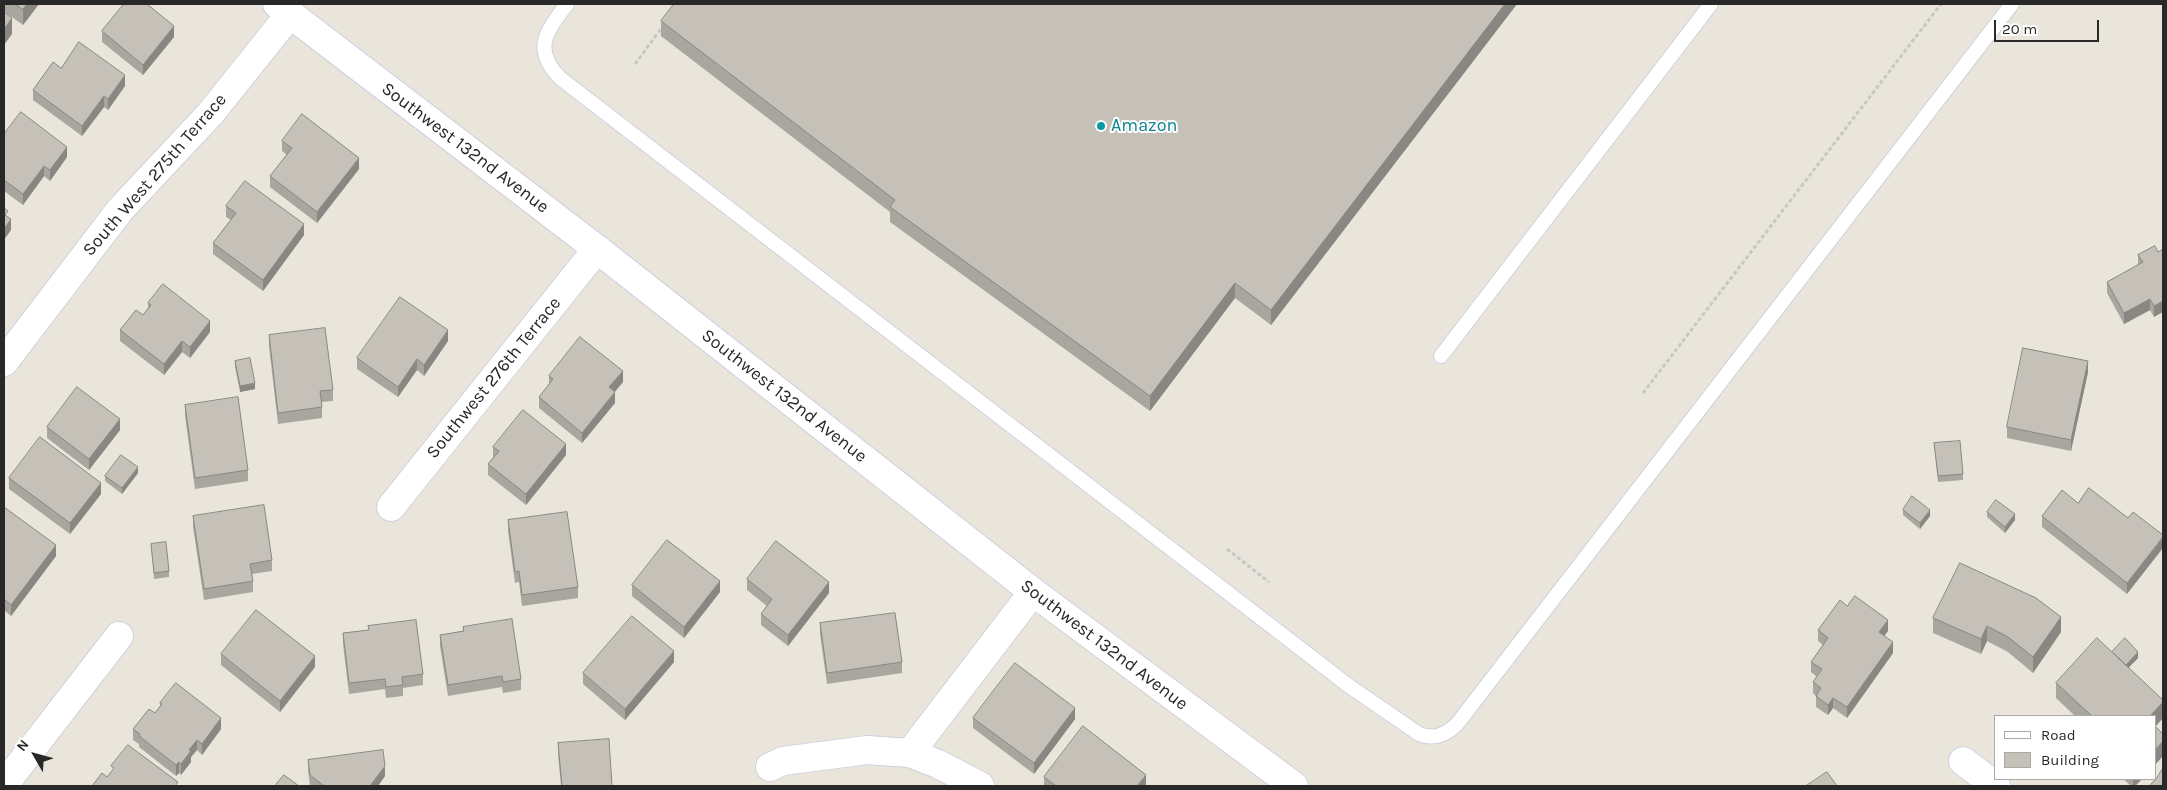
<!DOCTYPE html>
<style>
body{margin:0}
#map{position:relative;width:2167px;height:790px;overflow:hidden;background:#eae5da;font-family:Karla,sans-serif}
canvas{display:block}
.frame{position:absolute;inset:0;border:5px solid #282828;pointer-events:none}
.legend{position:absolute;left:1994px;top:715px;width:162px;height:65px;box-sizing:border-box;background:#fff;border:1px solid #a9a9a9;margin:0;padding:6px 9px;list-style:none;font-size:15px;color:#282828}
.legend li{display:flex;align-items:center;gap:10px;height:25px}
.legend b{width:25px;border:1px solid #a9a9a9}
.north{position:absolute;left:10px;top:730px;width:50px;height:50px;-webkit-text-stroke:4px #fff;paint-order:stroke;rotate:308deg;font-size:14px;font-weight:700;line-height:20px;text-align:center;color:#282828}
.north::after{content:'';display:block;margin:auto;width:18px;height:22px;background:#282828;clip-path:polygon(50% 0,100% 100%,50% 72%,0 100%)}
.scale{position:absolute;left:1994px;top:20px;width:105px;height:22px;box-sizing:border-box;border:2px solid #282828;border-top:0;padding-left:6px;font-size:15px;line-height:18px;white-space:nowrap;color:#282828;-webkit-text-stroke:4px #fff;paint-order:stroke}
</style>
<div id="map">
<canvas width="2167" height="790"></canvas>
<div class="frame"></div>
<ul class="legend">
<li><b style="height:6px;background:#fff"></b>Road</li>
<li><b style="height:14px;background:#c5c1b9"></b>Building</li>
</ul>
<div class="north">N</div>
<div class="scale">20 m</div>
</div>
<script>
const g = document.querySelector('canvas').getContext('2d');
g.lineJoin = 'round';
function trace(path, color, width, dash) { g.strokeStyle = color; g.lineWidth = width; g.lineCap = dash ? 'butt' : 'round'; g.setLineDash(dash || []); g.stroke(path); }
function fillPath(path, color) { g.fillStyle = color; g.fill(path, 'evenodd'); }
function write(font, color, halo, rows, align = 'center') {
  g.font = font + ' Karla,sans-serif'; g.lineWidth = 4; g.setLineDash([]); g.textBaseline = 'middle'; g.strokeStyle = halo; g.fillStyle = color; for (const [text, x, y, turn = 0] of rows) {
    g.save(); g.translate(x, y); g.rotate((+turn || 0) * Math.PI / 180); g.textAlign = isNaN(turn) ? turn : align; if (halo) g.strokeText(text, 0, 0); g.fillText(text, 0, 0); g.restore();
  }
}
const service = new Path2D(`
 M567 4C546 32 532 49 560 78L1349 686 1419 734C1434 740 1446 735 1457 724L2012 4
 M1441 356 1711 4`);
const minor = new Path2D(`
 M4 362 120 210 210 114 290 14
 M391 507 597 249
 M910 753 938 764 980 786
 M1963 761 1996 786
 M770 767 783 761 867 750 910 753 1033 592
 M4 785 119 636`);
const tertiary = new Path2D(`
 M277 4 597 249 1033 592 1294 786`);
trace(service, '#cfd0e0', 16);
trace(minor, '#cfd0e0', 30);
trace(tertiary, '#cfd0e0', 30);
trace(new Path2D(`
 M635 64 663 26
 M1643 393 1941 4
 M1227 549 1269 582`), '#c7c7c7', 3, [4, 2.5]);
trace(service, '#fff', 14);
trace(minor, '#fff', 28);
trace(tertiary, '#fff', 28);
fillPath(new Path2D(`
 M5 4H39L23 25 5 12Z
 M1517 4 1271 325 1235 298 1150 411 890 222V212L661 36V21Z
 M102 31 174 37 143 75 102 42Z
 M125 86 108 110 104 107 82 136 33 100V90Z
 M4 134 67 157 50 181 44 176 23 205 4 191Z
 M282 141 359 169 317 223 270 187V176L287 155 282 151Z
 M226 206 304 235 263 291 213 254V243L231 220 226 217Z
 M2155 246 2154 317 2150 310 2124 324 2107 293V282L2138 265V255Z
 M148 303 210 332 190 358 182 352 164 375 120 341V330L143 315 148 308Z
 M269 335 333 390V401L322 402V418L278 424 269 346Z
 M448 341 424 376 417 370 398 397 357 369V358Z
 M235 361 255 389 240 392 235 367Z
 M2088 372 2071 451 2007 438V427Z
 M549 376 623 382 615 392V403L582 443 539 408V397L549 385Z
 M185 405 248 470V481L195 489 185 416Z
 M47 427 120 430 89 470 47 438Z
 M1934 443 1963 474V480L1938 482Z
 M493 447 566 455 526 505 488 475V464L493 458Z
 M138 473 122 494 105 481V476Z
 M9 478 101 494 70 534 9 489Z
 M2078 503 2128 518 2127 594 2042 527V516Z
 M4 507 56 556 11 616 4 610Z
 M1903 510 1930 516 1920 529 1903 515Z
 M1987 512 2015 520 2005 533 1987 517Z
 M193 516 272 560V571L252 574 253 581V592L204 600 193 527Z
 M508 520 578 587V598L522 606 519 582 515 583 508 531Z
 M151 544 169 571V577L154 579Z
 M747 579 829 593 788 646 761 625V614L767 606 747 590Z
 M632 585 720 592 684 638 632 596Z
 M1847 606 1888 631 1884 636 1893 653 1847 718 1833 708 1828 715 1816 707V696L1813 693V682L1817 677 1811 672V662L1823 645 1818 641V630Z
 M1933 618 2061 632 2033 673 2008 652 1987 641 1981 654 1933 633Z
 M820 623 902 662V673L827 684 820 634Z
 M463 627 521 679V690L503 693 502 687 448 696 440 646V635L463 631Z
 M343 633 423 674V685L403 688V696L386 698 385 689 349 694 343 644Z
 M2112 652 2138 658 2129 667 2156 716H2075L2056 698V683Z
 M221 654 315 667 280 712 221 665Z
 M674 662 625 720 583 684V673Z
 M160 703 221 729 202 755 197 750 191 757V762L181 775 179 773 176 776 139 747V744L133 740V729L155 713 160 706Z
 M973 718 1075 719 1034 774 973 728Z
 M558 743 612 786H561L558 754Z
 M308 760 385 776 378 786H310L308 770Z
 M1044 777 1146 786H1044Z
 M2123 779H2142L2135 786H2131Z`), '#a9a69f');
fillPath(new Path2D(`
 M27 4H39L23 25V9Z
 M1505 4H1517L1271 325V310Z
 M12 18V34L4 45V29Z
 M174 26V37L143 75V65Z
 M125 75V86L108 110V99Z
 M104 96V107L82 136V126Z
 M67 147V157L50 181V170Z
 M359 158V169L317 223V212Z
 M44 166V176L23 205V194Z
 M11 219V230L4 240V229Z
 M304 224V235L263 291V280Z
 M1235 283V298L1150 411V396Z
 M2150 299V310L2124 324V313Z
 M2163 301V312L2154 317V306Z
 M210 321V332L190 358V347Z
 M448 330V341L424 376V365Z
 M182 341V352L164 375V364Z
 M417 359V370L398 397V387Z
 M2088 361V372L2071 451V440Z
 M623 371V382L609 398V387Z
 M255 383V389L240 392V386Z
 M615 392V403L582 443V433Z
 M120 419V430L89 470V459Z
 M566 444V455L526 505V494Z
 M138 467V473L122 494V488Z
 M101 483V494L70 534V523Z
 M1930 510V516L1920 529V523Z
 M2015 514V520L2005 533V527Z
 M2163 537V548L2127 594V583Z
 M56 545V556L11 616V605Z
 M720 581V592L684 638V627Z
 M829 582V593L788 646V635Z
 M2061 617V632L2033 673V657Z
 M1888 620V631L1879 643V632Z
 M1987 626V641L1981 654V639Z
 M1893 642V653L1847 718V707Z
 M674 651V662L625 720V709Z
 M2138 652V658L2126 670V665Z
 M315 656V667L280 712V701Z
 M1833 698V708L1828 715V705Z
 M2163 702V718L2156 726V716H2150Z
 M1075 708V719L1034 774V763Z
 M221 718V729L202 755V744Z
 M197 740V750L191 757V762L181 775V764L189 750Z
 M2163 741V756L2156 764V749Z
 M179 762V773L176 776V765Z
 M385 766V776L378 786H370Z
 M1146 775V786H1137Z
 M2133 779H2142L2135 786H2133Z`), '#8a8782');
const building = new Path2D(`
 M15 4H27L23 9Z
 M124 4H147L174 26 143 65 102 31Z
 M674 4H1505L1271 310 1235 283 1150 396 890 207 895 200 661 21Z
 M4 12 12 18 4 29Z
 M79 42 125 75 108 99 104 96 82 126 33 90 53 62 61 68Z
 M21 112 67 147 50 170 44 166 23 194 4 180V134Z
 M302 114 359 158 317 212 270 176 292 148 282 141Z
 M245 181 304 224 263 280 213 243 236 213 226 206Z
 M4 208 8 211 5 215 11 219 4 229Z
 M2155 246 2158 252 2163 249V301L2154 306 2150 299 2124 313 2107 282 2143 262 2138 255Z
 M163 284 210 321 190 347 182 341 164 364 120 330 136 310 143 315 151 305 148 303Z
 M400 297 448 330 424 365 417 359 398 387 357 358Z
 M325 328 333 390 320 391 322 407 278 413 269 335Z
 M580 337 623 371 609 387 615 392 582 433 539 397 553 379 549 376Z
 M2023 348 2088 361 2071 440 2007 427Z
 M250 358 255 383 240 386 235 361Z
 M77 387 120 419 89 459 47 427Z
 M238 397 248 470 195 478 185 405Z
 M523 410 566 444 526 494 488 464 499 451 493 447Z
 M40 437 101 483 70 523 9 478Z
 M1960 441 1963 474 1938 476 1934 443Z
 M121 455 138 467 122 488 105 476Z
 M2089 488 2128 518 2133 512 2163 535V537L2127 583 2042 516 2062 490 2078 503Z
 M1912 496 1930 510 1920 523 1903 510Z
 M1996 500 2015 514 2005 527 1987 512Z
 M264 505 272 560 250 564 253 581 204 589 193 516Z
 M4 507 56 545 11 605 4 599Z
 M567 512 578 587 522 595 519 571 515 572 508 520Z
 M667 540 720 581 684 627 632 585Z
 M776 541 829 582 788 635 761 614 772 599 747 579Z
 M166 542 169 571 154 573 151 544Z
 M1960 563 2036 598 2061 617 2033 657 2008 637 1987 626 1981 639 1933 618Z
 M1855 596 1888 620 1879 632 1893 642 1847 707 1833 698 1828 705 1816 696 1821 688 1813 682 1822 669 1811 662 1828 638 1818 630 1840 600 1847 606Z
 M256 610 315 656 280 701 221 654Z
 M895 613 902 662 827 673 820 623Z
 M632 616 674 651 625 709 583 673Z
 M512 619 521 679 503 682 502 676 448 685 440 635 464 631 463 627Z
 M416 620 423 674 402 677 403 685 386 687 385 679 349 683 343 633 369 630 368 626Z
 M2097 638 2163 700V702L2150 716H2092L2056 683Z
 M2125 638 2138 652 2126 665 2112 652Z
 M1015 663 1075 708 1034 763 973 718Z
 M176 683 221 718 202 744 197 740 189 750 191 751 181 764 179 762 176 765 139 736 140 734 133 729 149 709 155 713 162 704 160 703Z
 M1083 726 1146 775 1137 786H1056L1044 777Z
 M2156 727 2163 734V741L2156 749Z
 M609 739 612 786H562L558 743Z
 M128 745 178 782 175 786H92L102 773 107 777 114 768 111 766Z
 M383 750 385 766 370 786H324L310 775 308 760Z
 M2163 768V786H2149L2156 779Z
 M1827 772 1837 786H1806Z
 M284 775 299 786H275Z`);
fillPath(building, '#c5c1b9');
trace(building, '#8a8782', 1);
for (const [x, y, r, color] of [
 [1101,126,5,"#0f9aa8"]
]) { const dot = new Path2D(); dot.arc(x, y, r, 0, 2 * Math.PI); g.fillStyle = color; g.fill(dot); trace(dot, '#fff', 2); }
write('18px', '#0d838f', '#fff', [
 ["Amazon",1111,126]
], 'left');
write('18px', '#282828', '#fff', [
 ["Southwest 132nd Avenue",465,148,37],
 ["South West 275th Terrace",155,175,-49],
 ["Southwest 276th Terrace",494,378,-51],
 ["Southwest 132nd Avenue",784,396,38],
 ["Southwest 132nd Avenue",1104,645,37]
]);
</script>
